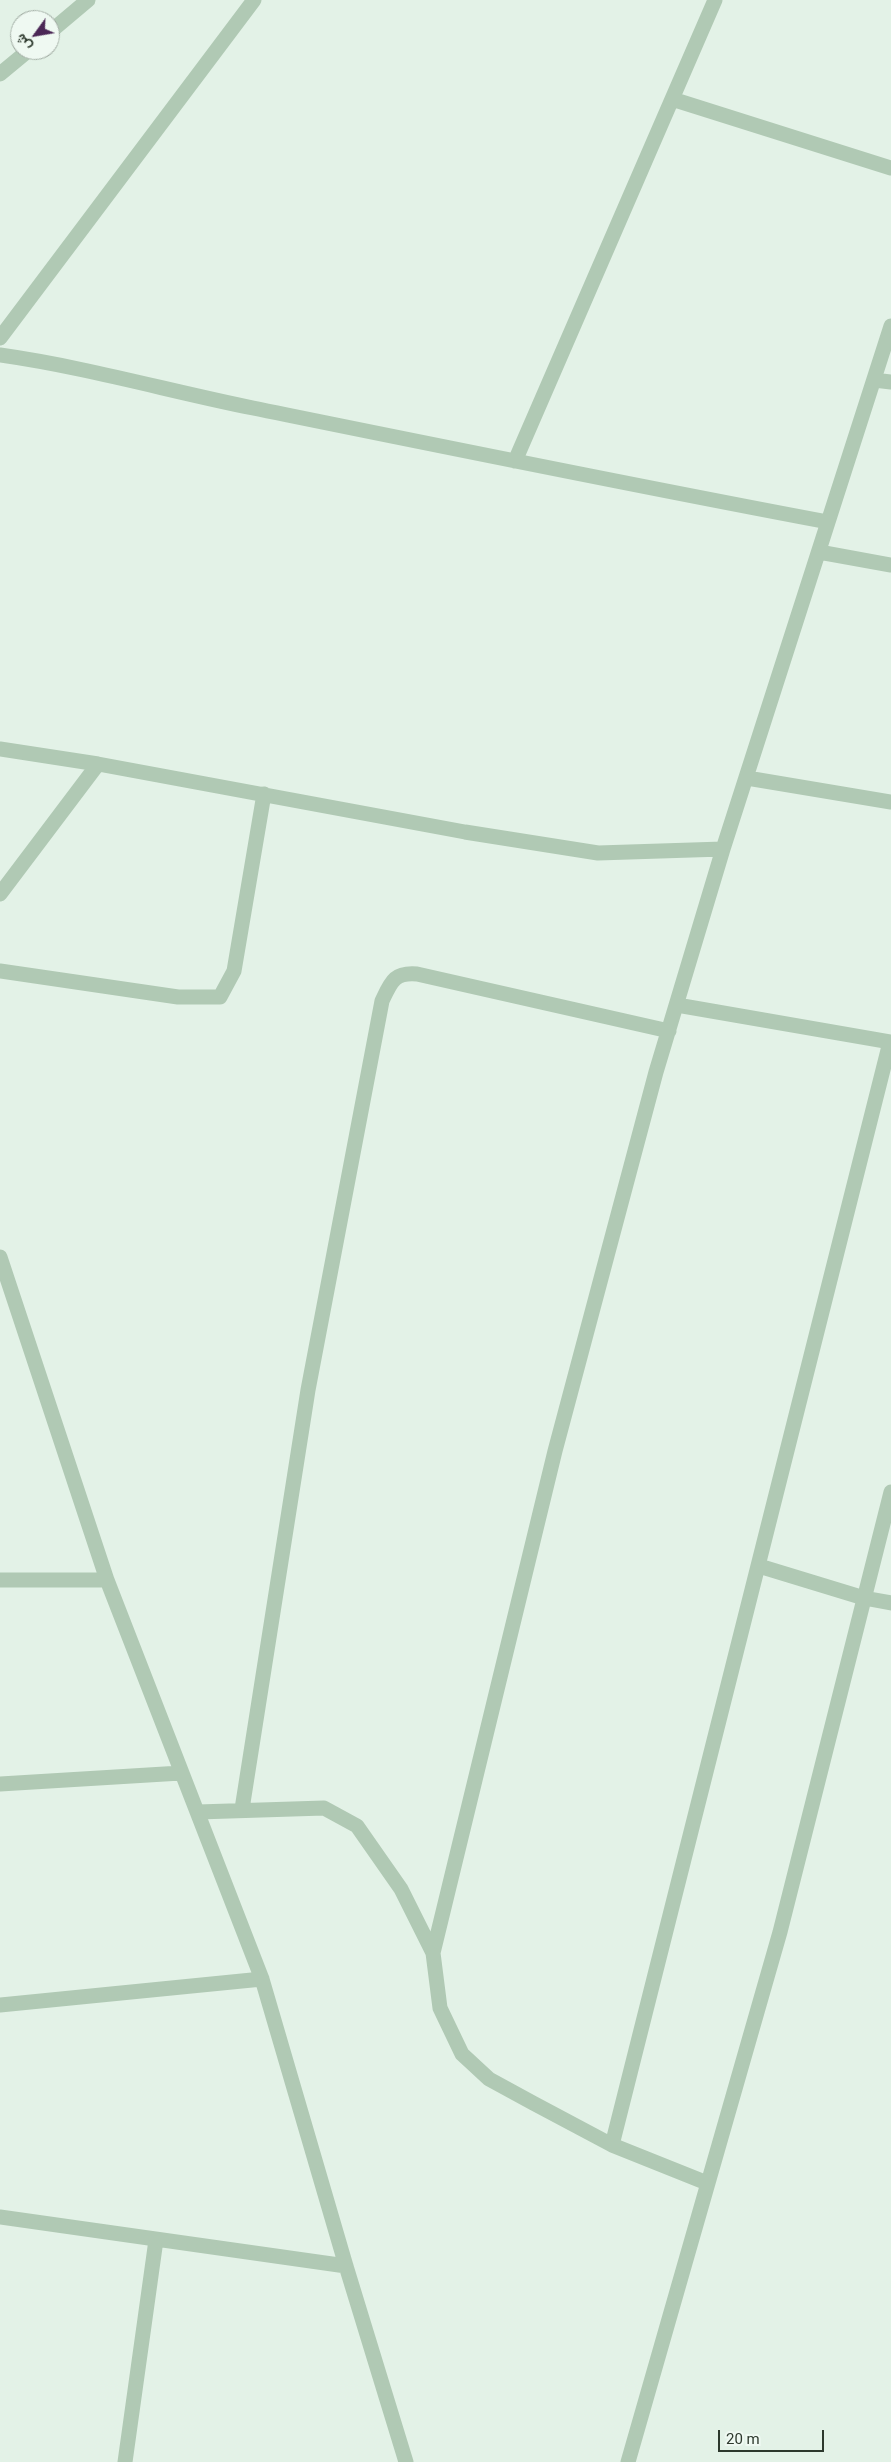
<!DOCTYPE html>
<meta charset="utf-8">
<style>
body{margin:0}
#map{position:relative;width:891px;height:2462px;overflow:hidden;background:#e3f2e7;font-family:Roboto,Vazirmatn,sans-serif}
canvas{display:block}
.north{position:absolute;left:10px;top:10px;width:50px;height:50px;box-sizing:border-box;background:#eff9f2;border:1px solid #a1aca3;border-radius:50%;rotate:238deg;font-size:14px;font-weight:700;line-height:20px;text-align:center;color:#2d392d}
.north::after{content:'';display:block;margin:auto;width:18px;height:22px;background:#4b2756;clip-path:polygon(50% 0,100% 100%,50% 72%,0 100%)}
.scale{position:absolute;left:718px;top:2430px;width:106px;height:22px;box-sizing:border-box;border:2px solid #2d392d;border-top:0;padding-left:6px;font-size:15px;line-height:18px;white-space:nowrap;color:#2d392d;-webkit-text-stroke:4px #eff9f2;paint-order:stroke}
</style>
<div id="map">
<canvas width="891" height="2462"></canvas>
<div class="north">ش</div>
<div class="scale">20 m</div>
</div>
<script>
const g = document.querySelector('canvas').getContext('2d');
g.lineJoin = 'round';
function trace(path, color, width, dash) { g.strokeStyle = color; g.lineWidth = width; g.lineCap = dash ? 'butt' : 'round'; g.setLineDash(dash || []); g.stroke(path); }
trace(new Path2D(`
 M50 32 88 0
 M0 74 29 50
 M672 99 891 168
 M0 338 254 0
 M0 355C85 367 169 391 253 408 445 447 636 486 828 522
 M874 380 891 382
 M515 461 715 0
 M819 552 891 565
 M0 749 98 764 465 832 598 853 723 849
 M747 778 891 802
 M0 894 98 764
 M0 971 178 997H220L234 971 264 794
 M677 1005 891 1042
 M0 1257 107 1580 262 1979 346 2266 406 2462
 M759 1566 864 1598 891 1603
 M0 1580H107
 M0 1784 181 1773
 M242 1809 308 1390 382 1001C391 982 394 972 417 974L669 1031
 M198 1812 324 1808 357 1826 401 1889 433 1953 440 2008 462 2054 489 2079 533 2103 612 2145 707 2183
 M433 1953 555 1451 656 1072 723 849 891 326
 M0 2005 262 1979
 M612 2145 890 1042
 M0 2217 346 2266
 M125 2462 156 2240
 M628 2462 780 1932 891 1492`), '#b0c9b4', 15);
</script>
